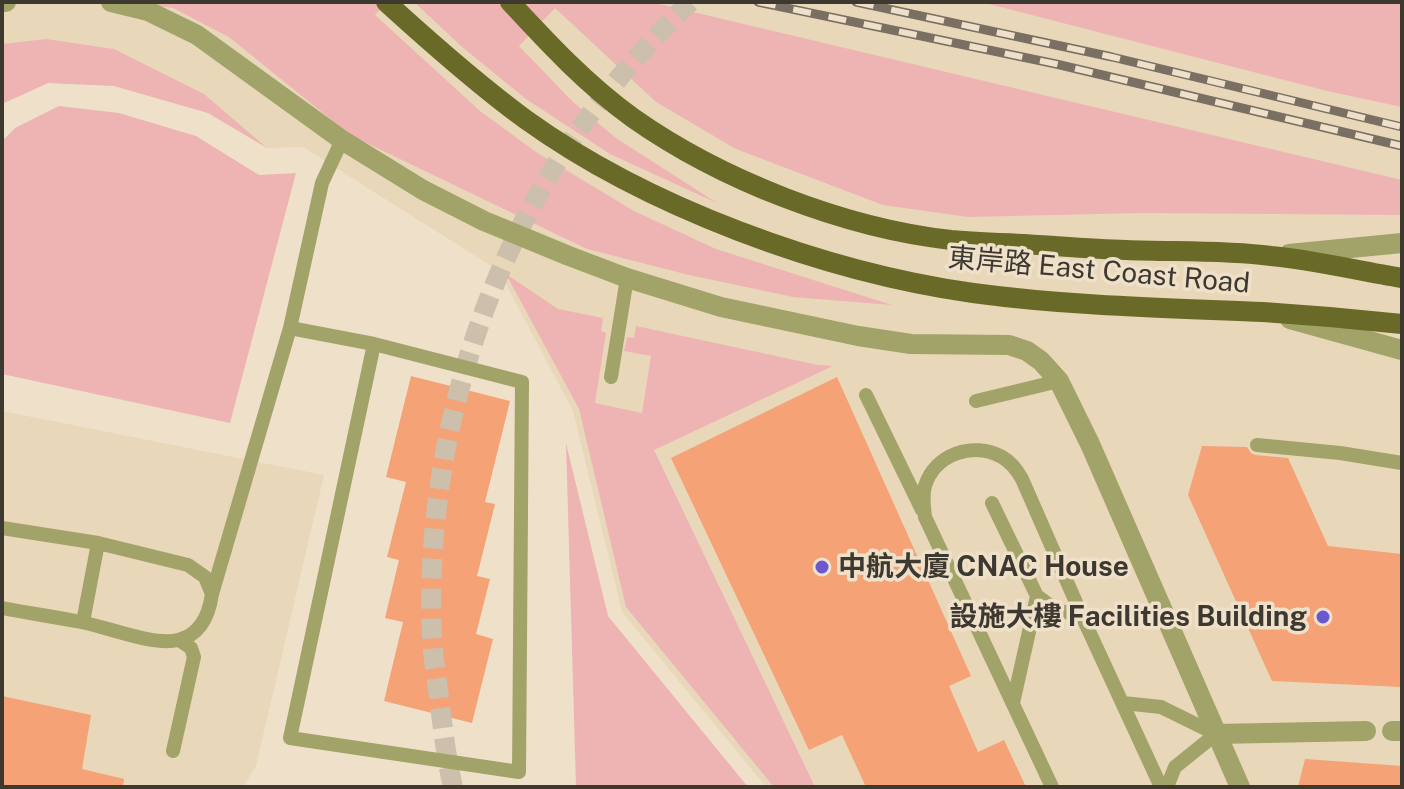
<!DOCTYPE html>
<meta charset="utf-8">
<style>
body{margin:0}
#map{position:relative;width:1404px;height:789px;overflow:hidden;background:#efe0ca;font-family:"Public Sans",sans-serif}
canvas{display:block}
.frame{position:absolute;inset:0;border:4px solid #3e3930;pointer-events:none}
</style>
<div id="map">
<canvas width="1404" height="789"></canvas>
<div class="frame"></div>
</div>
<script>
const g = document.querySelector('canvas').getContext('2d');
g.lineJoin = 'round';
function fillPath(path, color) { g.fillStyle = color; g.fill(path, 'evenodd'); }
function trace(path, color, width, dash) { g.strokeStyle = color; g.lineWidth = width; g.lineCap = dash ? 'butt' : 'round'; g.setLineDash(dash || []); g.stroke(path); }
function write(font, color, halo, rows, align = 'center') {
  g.font = font + ' "Public Sans","Noto Sans TC",sans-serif'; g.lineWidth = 7; g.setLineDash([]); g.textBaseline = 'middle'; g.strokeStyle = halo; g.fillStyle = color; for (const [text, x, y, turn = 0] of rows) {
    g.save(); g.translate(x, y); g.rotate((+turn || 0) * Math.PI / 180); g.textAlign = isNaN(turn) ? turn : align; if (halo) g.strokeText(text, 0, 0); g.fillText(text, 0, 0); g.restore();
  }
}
fillPath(new Path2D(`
 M2 2H1402V787H766L622 612 573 411 499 271 303 147 267 148 208 113 114 86 48 83 2 104Z
 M2 411 324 475 256 766 243 787H2Z`), '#e9d7b9');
fillPath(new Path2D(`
 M128 2H386L375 15 480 111 536 152 634 211 716 249 892 305 793 297 689 275 587 249 350 135 229 37 173 8Z
 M414 2H651L1402 180V215L1141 213 968 217 883 205 736 149 656 102 555 8 519 46 573 102 616 138 717 203 610 154 526 99 461 46Z
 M981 2H1402V107L1327 91Z
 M46 39 114 49 204 94 267 148 208 113 114 86 48 83 2 104V44Z
 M59 106 119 113 196 136 259 175 296 173 230 423 2 374V141L15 128Z
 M506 274 558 309 603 318 601 331 606 333 595 403 642 413 651 356 624 351 627 337 634 338 636 326 818 365 833 366 654 450 815 787H774L626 607 579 409Z
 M566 443 608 616 748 787H576Z`), '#eeb4b4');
fillPath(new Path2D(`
 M411 376 510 401 485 502 495 504 477 576 490 579 476 634 493 639 472 723 384 701 403 622 385 618 399 560 387 557 406 482 386 477Z
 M837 377 971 676 949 686 978 752 1004 740 1026 787H866L842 735 809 750 671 458Z
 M1202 446 1247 447 1251 453 1255 455 1288 458 1328 546 1402 554V687L1272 681 1188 495Z
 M2 696 91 715 82 769 124 779 123 787H2Z
 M1305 759 1402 766V787H1298Z`), '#f4a276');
trace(new Path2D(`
 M453 787C446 757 443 728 439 698 437 678 433 658 432 638 425 481 465 321 543 186 582 118 634 56 690 2`), '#ccbfab', 20, [20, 10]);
trace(new Path2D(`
 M290 328 374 344 522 382 519 772 290 738 374 344
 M611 377 627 278
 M866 395 922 510
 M976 401 1059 381
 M1257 445 1340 453 1402 463
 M992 503 1037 596 1056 610 1082 616
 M2 528 98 543 188 565 205 577 212 594
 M2 608C28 613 55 617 81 622 107 627 153 646 178 640 200 635 209 615 212 594L290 328 322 183 342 140
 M83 622 98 543
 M1013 703 1037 596
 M1123 703 1161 707 1216 734 1175 767 1167 787
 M173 751 194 657 191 648 179 640
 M1052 787 925 517C924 506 922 497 925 486 935 454 973 441 1002 457 1011 462 1017 470 1022 479L1082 616 1161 787`), '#a1a369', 14);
trace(new Path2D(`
 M2 2H6
 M111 2 148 11 197 35 342 140 423 190 484 221 569 256 627 278 721 307 858 336 911 344 1009 345 1027 351 1041 361 1059 381 1090 444 1240 787
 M1392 731H1402
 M1216 734 1366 731`), '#a1a369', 20);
trace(new Path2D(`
 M1289 254 1402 243
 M1290 319 1402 350`), '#a1a369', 20);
trace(new Path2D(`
 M386 2C431 43 476 83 525 119 647 207 824 272 973 293 1069 306 1166 308 1263 312 1310 315 1356 319 1402 324
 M510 2C548 43 587 85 633 118 721 180 844 228 951 240 975 242 1000 243 1024 244 1058 246 1092 249 1126 250 1175 252 1223 250 1271 256 1315 260 1358 271 1402 278`), '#696a28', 20);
const rail = new Path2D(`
 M758 2 1056 64 1402 146
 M856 2 1112 57 1402 127`);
trace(rail, '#797063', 9);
trace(rail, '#efe0ca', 6, [18]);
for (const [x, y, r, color] of [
 [822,567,8,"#6b58d1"],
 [1323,617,8,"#6b58d1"]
]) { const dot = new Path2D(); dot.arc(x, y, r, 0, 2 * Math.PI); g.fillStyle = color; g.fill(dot); trace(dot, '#efe0ca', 3); }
write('28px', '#3e3930', '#efe0ca', [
 ["東岸路 East Coast Road",1099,271,5]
]);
write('bold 28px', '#3e3930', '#efe0ca', [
 ["中航大廈 CNAC House",838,567],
 ["設施大樓 Facilities Building",1307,617,"right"]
], 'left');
</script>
